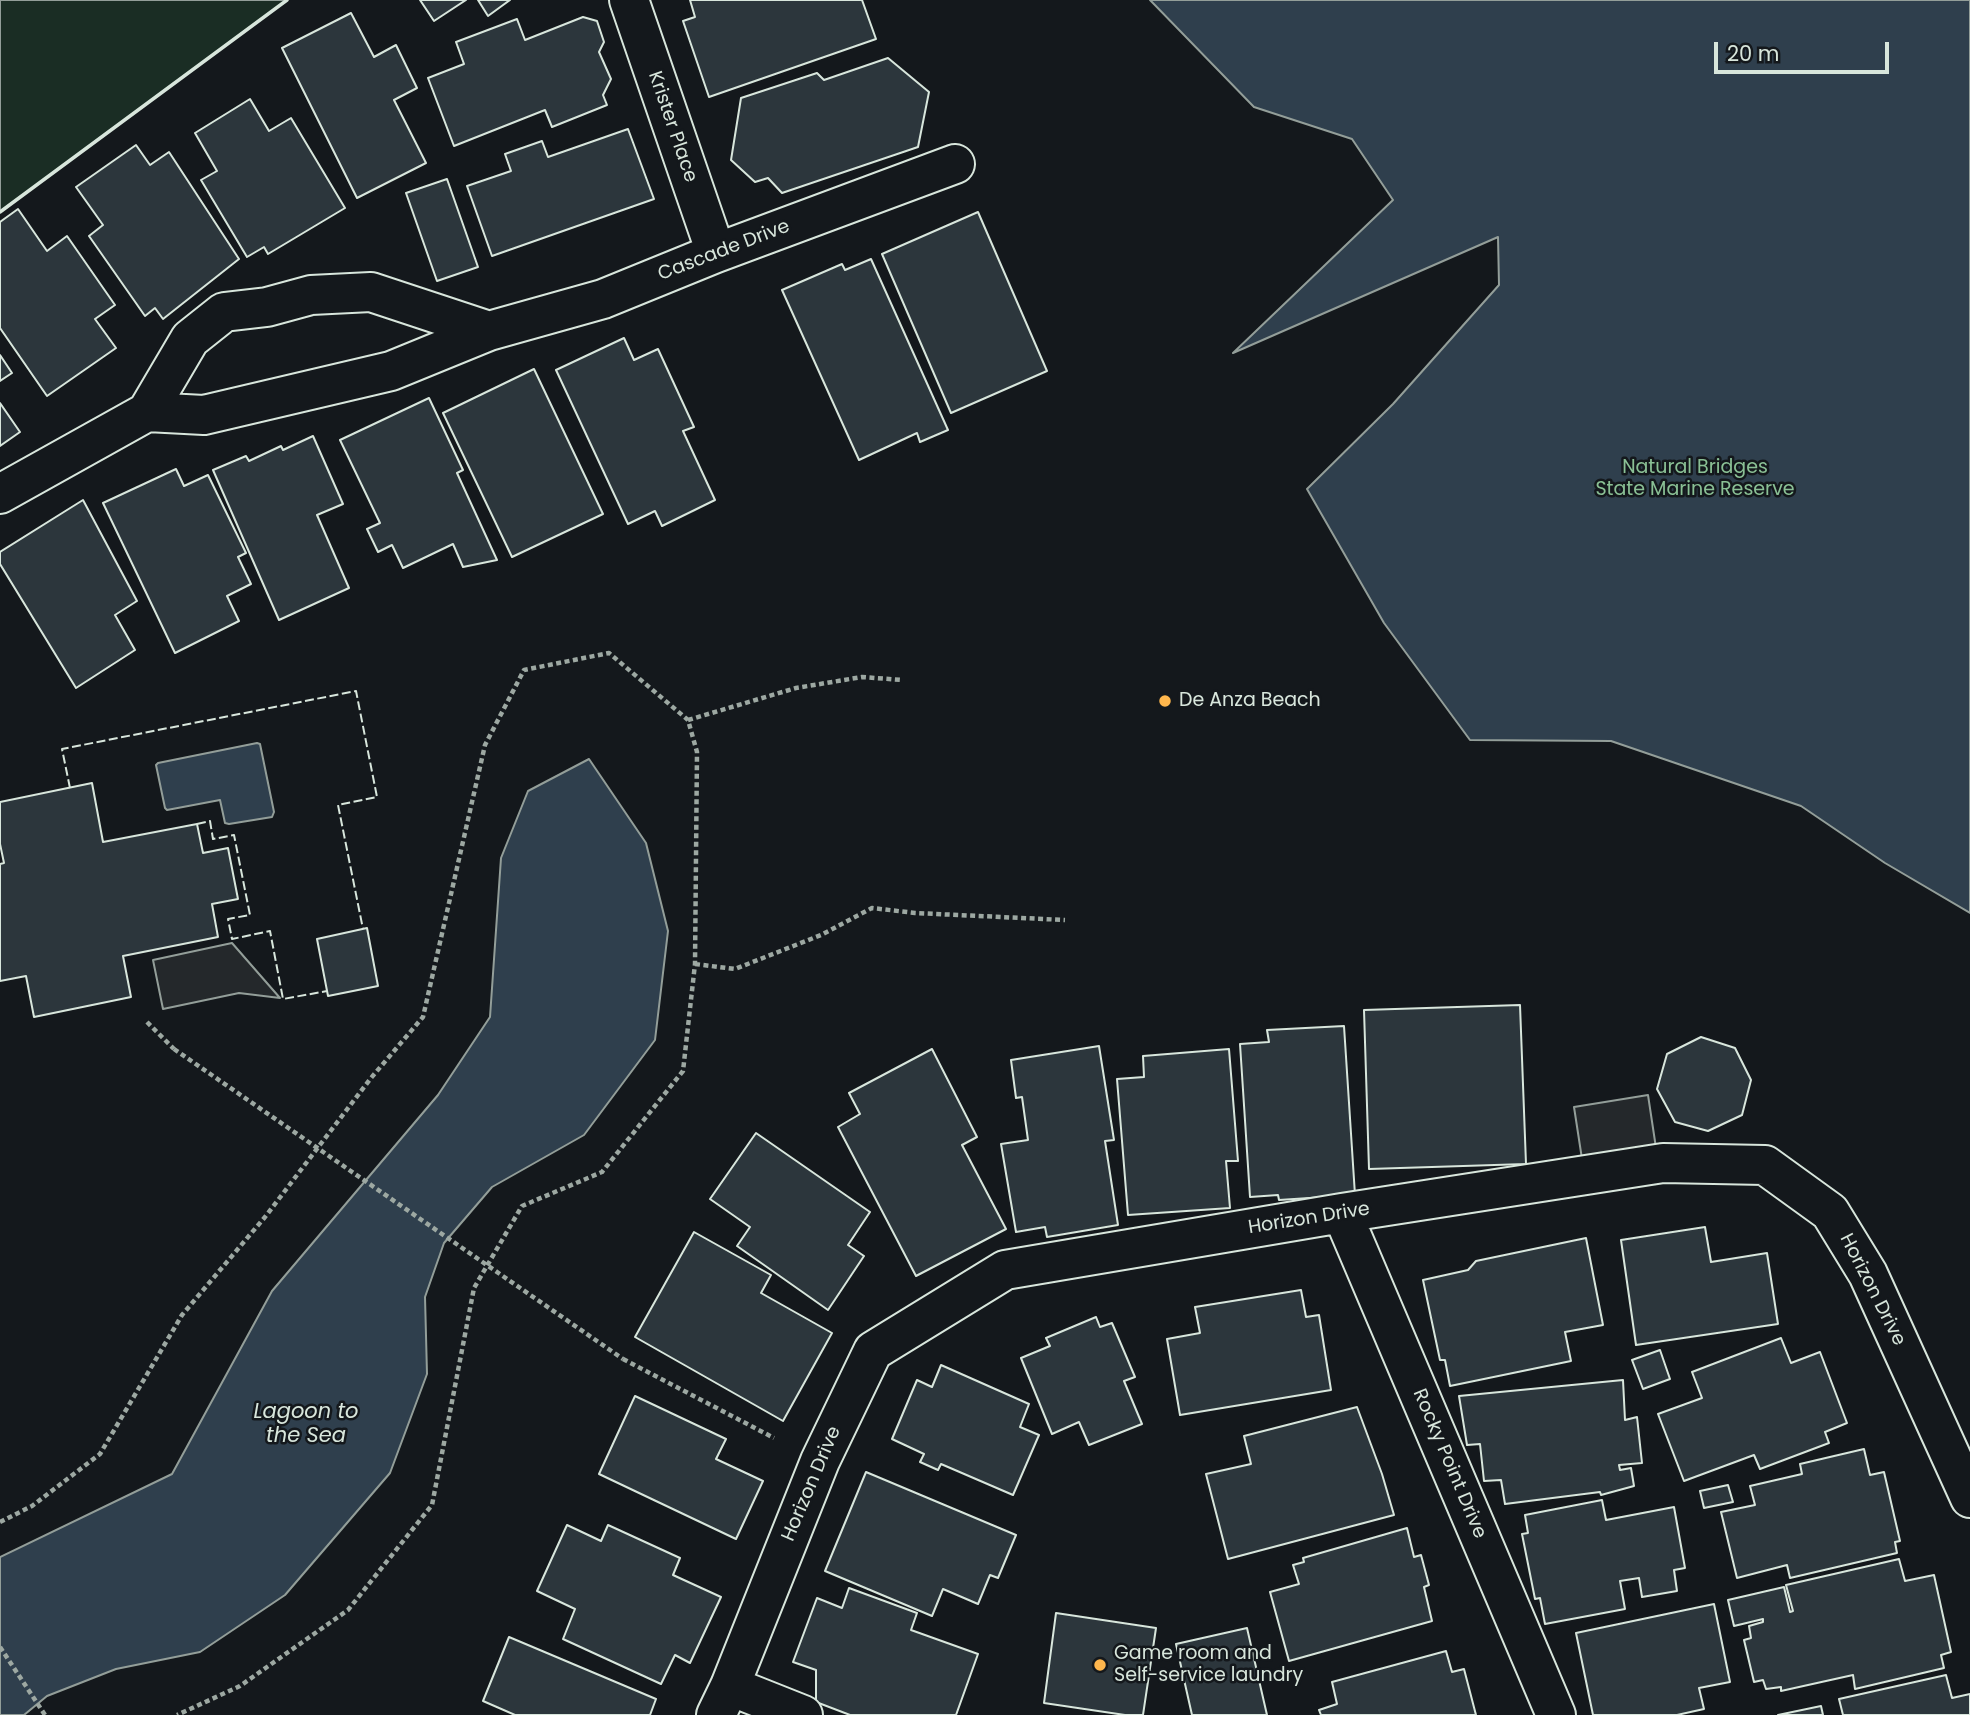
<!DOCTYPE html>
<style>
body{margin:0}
#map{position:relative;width:1970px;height:1715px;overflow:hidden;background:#14181c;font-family:Poppins,sans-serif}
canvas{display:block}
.scale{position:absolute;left:1714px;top:42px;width:175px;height:32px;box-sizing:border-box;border:4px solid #d8e6dc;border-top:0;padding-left:9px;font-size:21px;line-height:24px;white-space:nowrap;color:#d8e6dc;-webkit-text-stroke:5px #14181c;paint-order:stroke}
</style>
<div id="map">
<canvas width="1970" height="1715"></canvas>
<div class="scale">20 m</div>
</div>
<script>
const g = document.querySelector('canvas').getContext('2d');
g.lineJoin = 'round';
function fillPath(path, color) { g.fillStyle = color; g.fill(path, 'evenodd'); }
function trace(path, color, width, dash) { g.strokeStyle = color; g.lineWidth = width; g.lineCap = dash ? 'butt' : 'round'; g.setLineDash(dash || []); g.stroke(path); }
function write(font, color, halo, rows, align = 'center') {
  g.font = font + ' Poppins,sans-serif'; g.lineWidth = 5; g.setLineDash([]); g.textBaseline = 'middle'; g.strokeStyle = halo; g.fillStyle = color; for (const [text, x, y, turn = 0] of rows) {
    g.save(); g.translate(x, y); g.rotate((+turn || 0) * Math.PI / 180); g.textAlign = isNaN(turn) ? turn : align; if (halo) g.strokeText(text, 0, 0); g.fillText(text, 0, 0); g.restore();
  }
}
const green = new Path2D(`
 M0 0H287L0 212Z`);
fillPath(green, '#1a2d24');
trace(green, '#939e99', 2);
const parking = new Path2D(`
 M232 943 280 998 239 993 163 1009 153 960Z
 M1648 1095 1656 1148 1582 1159 1574 1107Z`);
fillPath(parking, '#24282b');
trace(parking, '#939e99', 2);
const water = new Path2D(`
 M1150 0H1970V913L1885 863 1801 806 1611 741 1470 740 1384 623 1307 489 1393 404 1499 285 1498 237 1233 353 1393 200 1352 139 1254 107Z
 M257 743 260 744 274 812 272 817 229 824 225 823 220 800 167 810 165 808 156 765 158 763Z
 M589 759 646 843 668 931 655 1040 584 1135 492 1187 444 1243 425 1297 427 1374 390 1473 285 1595 200 1652 116 1669 47 1696 24 1715H0V1557L172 1474 272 1291 438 1095 490 1017 501 858 528 791Z`);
fillPath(water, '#2f3f4d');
trace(water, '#939e99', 2);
const building = new Path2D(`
 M420 0H466L434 21Z
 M478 0H510L488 16Z
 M690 0H862L876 39 709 97 683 21 695 17Z
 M351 13 374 57 396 45 417 88 394 100 426 163 357 198 282 48Z
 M583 17 597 21 604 42 599 52 611 79 603 95 607 105 552 127 545 110 454 146 428 78 464 64 456 42 517 19 525 40Z
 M888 58 929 92 918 147 782 193 768 178 755 182 731 160 741 98 817 73 824 80Z
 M250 99 269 131 291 118 345 208 268 254 264 247 247 257 201 180 217 171 195 133Z
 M628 129 654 199 492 256 467 186 511 171 505 154 542 141 548 157Z
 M136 145 150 165 169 152 239 259 163 319 155 308 145 316 89 236 103 225 76 187Z
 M447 179 478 267 437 281 406 193Z
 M18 209 47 251 67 236 115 305 95 319 116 348 47 396 0 328V222Z
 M978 212 1047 371 951 413 882 254Z
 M871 259 948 430 920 442 917 433 859 460 782 290 842 264 845 270Z
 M624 338 634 360 658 349 694 427 683 431 715 500 662 526 655 511 628 524 556 370Z
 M0 355 12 373 0 381Z
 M534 369 603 514 512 557 443 413Z
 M429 398 463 470 457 473 497 560 463 567 453 544 403 568 392 545 378 552 367 529 380 523 340 440Z
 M0 403 20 432 0 446Z
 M313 436 343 504 317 515 349 588 279 620 213 470 246 456 249 461 281 446 283 450Z
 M176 469 184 486 208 475 246 553 238 557 251 584 227 596 239 621 175 653 103 503Z
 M83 500 137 601 115 615 135 650 76 688 0 564V552Z
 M92 783 103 842 197 824 203 853 228 848 238 899 212 904 218 937 123 956 131 997 34 1017 26 976 0 981V864L4 863 0 844V802Z
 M367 928 378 986 328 996 317 939Z
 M1520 1005 1526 1164 1369 1169 1364 1010Z
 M1344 1026 1355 1195 1279 1200 1278 1195 1250 1197 1240 1044 1269 1042 1267 1030Z
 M1701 1037 1735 1048 1751 1080 1742 1115 1708 1131 1675 1122 1657 1089 1667 1054Z
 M1099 1046 1114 1140 1105 1141 1118 1225 1047 1237 1045 1227 1016 1232 1001 1144 1028 1140 1022 1097 1016 1098 1011 1060Z
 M932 1049 977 1137 962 1145 1006 1229 916 1276 838 1127 860 1114 849 1093Z
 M1229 1049 1238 1161H1226L1230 1208 1128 1215 1117 1079 1144 1077 1143 1056Z
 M756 1133 870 1212 848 1245 864 1256 828 1310 737 1246 750 1227 710 1199Z
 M1705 1227 1711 1262 1767 1253 1778 1324 1636 1345 1621 1240Z
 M694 1232 771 1275 761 1293 832 1333 783 1421 635 1337Z
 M1586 1238 1603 1325 1565 1332 1571 1361 1450 1386 1445 1360H1440L1423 1280 1468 1270 1476 1261Z
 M1301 1290 1306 1317 1319 1315 1331 1390 1180 1415 1167 1339 1200 1333 1195 1307Z
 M1096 1317 1100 1327 1112 1323 1135 1377 1124 1381 1142 1424 1089 1445 1079 1422 1052 1434 1021 1358 1050 1346 1046 1338Z
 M1781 1338 1791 1363 1820 1352 1847 1423 1825 1432 1829 1443 1760 1469 1754 1455 1684 1481 1658 1414 1702 1398 1692 1372Z
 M1660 1350 1670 1379 1643 1389 1632 1360Z
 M941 1365 1029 1404 1020 1427 1039 1435 1013 1495 941 1464 938 1470 920 1462 924 1454 892 1439 917 1380 932 1387Z
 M1623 1380 1625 1420 1637 1417 1642 1463 1619 1465 1620 1470 1631 1468 1634 1486 1601 1495 1600 1492 1505 1504 1501 1480 1484 1481 1480 1444 1467 1445 1459 1396Z
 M635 1396 726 1439 716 1459 763 1481 736 1539 599 1474Z
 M1357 1407 1382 1474 1394 1515 1228 1559 1206 1474 1251 1464 1244 1436Z
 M1864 1449 1870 1475 1884 1472 1900 1541 1895 1542 1897 1553 1790 1578 1787 1565 1737 1578 1721 1512 1755 1505 1750 1486 1802 1474 1800 1464Z
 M866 1472 1016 1535 998 1578 990 1575 978 1604 943 1589 932 1616 825 1571Z
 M1728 1485 1733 1502 1704 1508 1700 1491Z
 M1602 1500 1606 1520 1674 1507 1685 1568 1674 1570 1677 1591 1642 1597 1639 1578 1620 1581 1625 1609 1545 1624 1540 1598 1535 1599 1522 1534 1528 1533 1525 1515Z
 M567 1525 601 1541 608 1525 680 1558 673 1575 721 1597 690 1663 675 1655 661 1684 563 1639 575 1609 537 1591Z
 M1407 1528 1414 1557 1421 1555 1429 1585 1424 1587 1432 1621 1289 1661 1270 1592 1299 1584 1293 1565 1304 1562 1303 1558Z
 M1899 1559 1905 1581 1934 1575 1951 1652 1941 1655 1944 1668 1855 1689 1853 1675 1781 1691V1687L1766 1689 1763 1680 1754 1682 1744 1640 1751 1638 1749 1626 1763 1622V1619L1734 1626 1728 1600 1784 1587 1790 1612 1793 1611 1786 1585Z
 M849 1588 917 1613 911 1630 978 1654 956 1715H850L816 1702V1670L793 1662 817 1598 842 1608Z
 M1714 1604 1730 1682 1699 1688 1704 1709 1677 1715H1593L1576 1633Z
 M1056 1613 1156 1628 1143 1715H1125L1044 1703Z
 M1247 1628 1267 1715H1192L1176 1644Z
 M509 1637 656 1699 650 1715H515L483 1701Z
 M1446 1651 1452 1672 1464 1669 1476 1715H1321L1319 1710 1337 1704 1332 1682Z
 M1946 1675 1952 1698 1970 1694V1715H1843L1839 1699Z
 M1821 1706 1823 1715H1778Z`);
fillPath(building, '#2c363c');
trace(building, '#d8e6dc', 2);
const minor = new Path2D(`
 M629 0 716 253
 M147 412 204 415 391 371 489 331 603 299 716 253 955 164
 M0 494 147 412 190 339 224 312 267 307 311 295 371 292 489 331
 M1342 1213 1556 1715
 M730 1686 803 1715
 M716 1715 730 1686 820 1461 873 1351 1005 1270 1342 1213 1663 1163 1765 1165 1830 1212 1868 1274 1970 1498`);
trace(minor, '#d8e6dc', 42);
trace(new Path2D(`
 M688 720 796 688 862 677 902 680
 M695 964 735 969 821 935 872 908 915 913 1065 920
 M147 1022 174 1049
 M623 1359 774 1438
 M0 1522 32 1506 100 1454 182 1315 265 1217 371 1078 423 1017 485 745 524 670 609 653 688 720 697 752 695 964 683 1071 602 1172 522 1206 474 1288 432 1505 348 1610 240 1686 177 1715
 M0 1647 45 1715`), '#9da8a2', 4.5, [5, 3.5]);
trace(minor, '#14181c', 38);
trace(new Path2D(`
 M174 1049 623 1359`), '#9da8a2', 4.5, [5, 3.5]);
trace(new Path2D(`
 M70 788 62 749 356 691 377 797 338 805 363 929
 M197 824 210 821 213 839 234 835 250 915 228 919 232 939 270 931 283 999 327 991`), '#d8e6dc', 2, [9, 3.5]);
trace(new Path2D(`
 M0 212 287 0`), '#d8e6dc', 3.5);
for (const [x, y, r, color] of [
 [1165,701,7,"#ffb74d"],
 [1100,1665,7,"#ffb74d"]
]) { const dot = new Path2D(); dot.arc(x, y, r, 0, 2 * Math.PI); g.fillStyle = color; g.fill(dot); trace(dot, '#14181c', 2.5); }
write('19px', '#d8e6dc', '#14181c', [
 ["Krister Place",672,127,71],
 ["Cascade Drive",724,251,-21],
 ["Horizon Drive",1309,1219,-9],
 ["Horizon Drive",1872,1290,63],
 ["Rocky Point Drive",1449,1464,67],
 ["Horizon Drive",812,1484,-67]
]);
write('19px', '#8ac095', '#14181c', [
 ["Natural Bridges",1695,468],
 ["State Marine Reserve",1695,490]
]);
write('19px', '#d8e6dc', '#14181c', [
 ["De Anza Beach",1179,701],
 ["Game room and",1114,1654],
 ["Self-service laundry",1114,1676]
], 'left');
write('italic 21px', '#d8e6dc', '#14181c', [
 ["Lagoon to",306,1413],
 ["the Sea",306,1437]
]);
</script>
